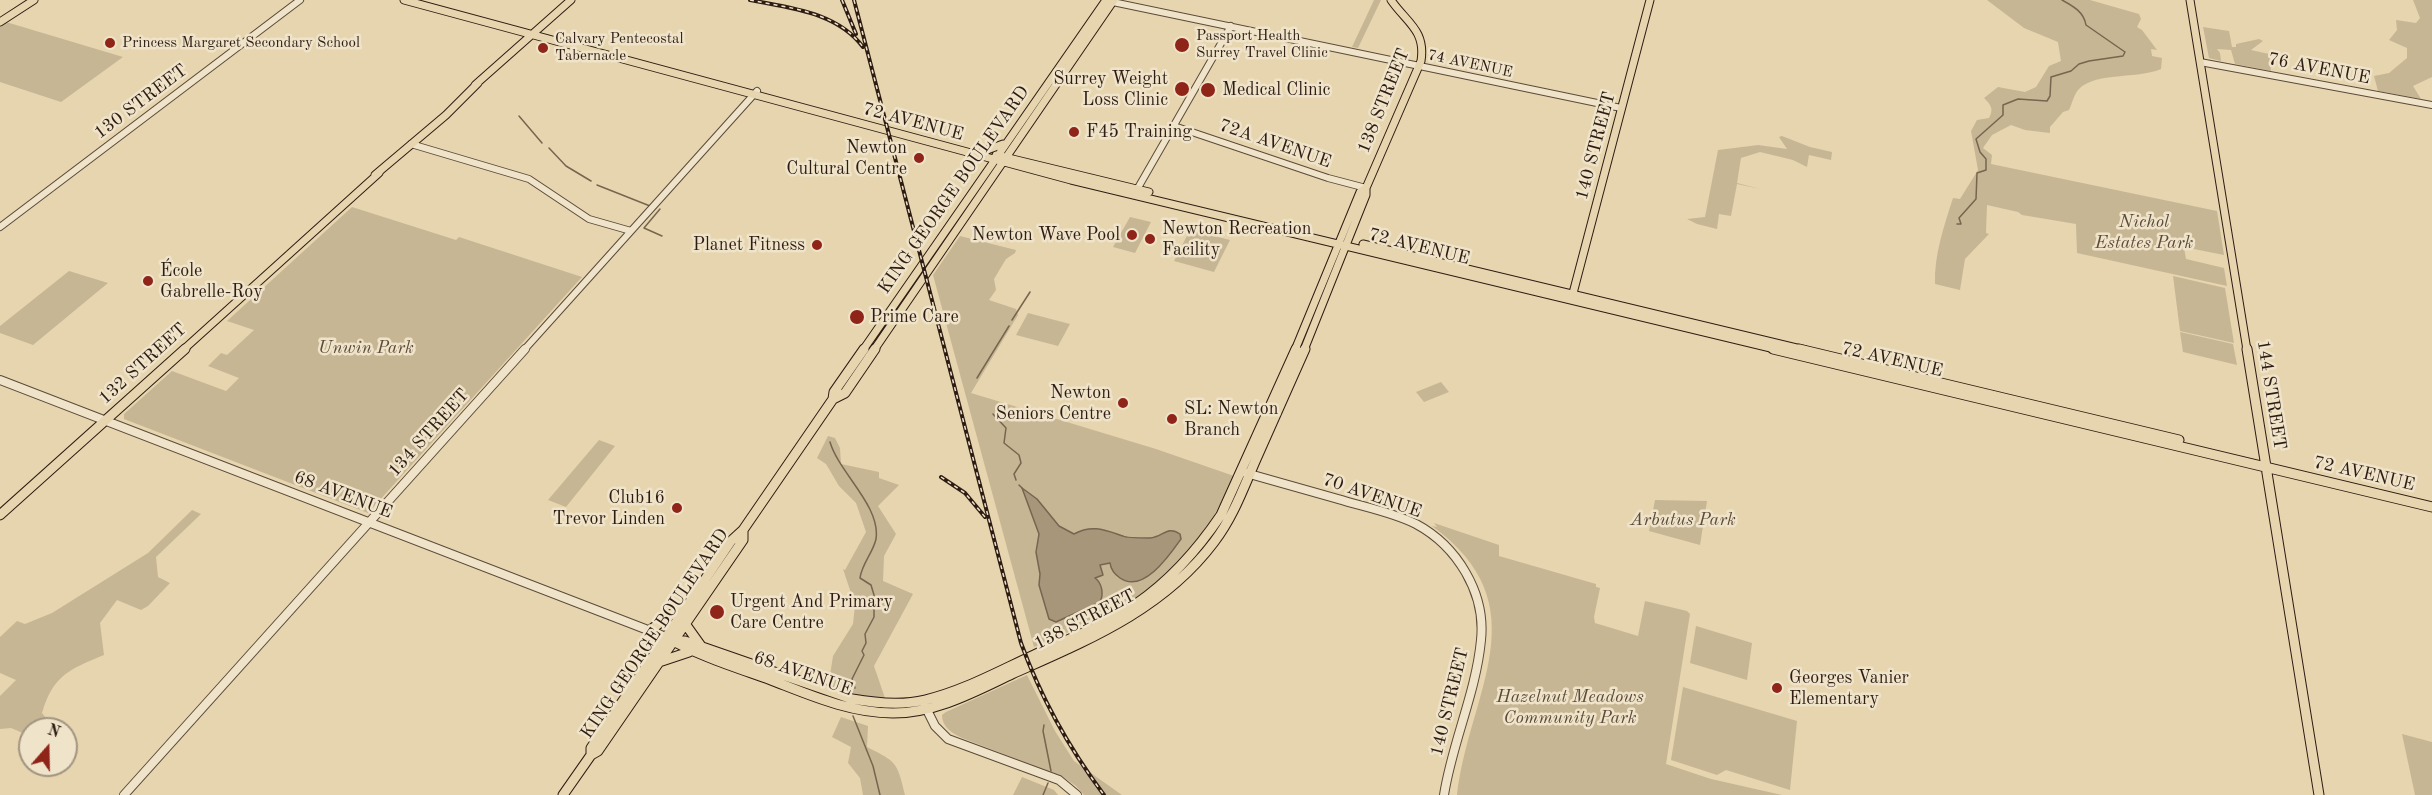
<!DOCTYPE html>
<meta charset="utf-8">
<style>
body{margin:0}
#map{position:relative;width:2432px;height:795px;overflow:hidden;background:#e6d5ae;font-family:"Old Standard TT",serif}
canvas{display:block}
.north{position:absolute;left:18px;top:717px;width:60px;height:60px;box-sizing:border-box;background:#efe4ca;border:2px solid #a29481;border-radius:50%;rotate:20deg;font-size:16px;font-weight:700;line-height:24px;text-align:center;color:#2e1c13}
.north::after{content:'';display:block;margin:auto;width:21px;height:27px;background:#8f2418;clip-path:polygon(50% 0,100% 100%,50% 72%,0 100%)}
</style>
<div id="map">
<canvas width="2432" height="795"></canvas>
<div class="north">N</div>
</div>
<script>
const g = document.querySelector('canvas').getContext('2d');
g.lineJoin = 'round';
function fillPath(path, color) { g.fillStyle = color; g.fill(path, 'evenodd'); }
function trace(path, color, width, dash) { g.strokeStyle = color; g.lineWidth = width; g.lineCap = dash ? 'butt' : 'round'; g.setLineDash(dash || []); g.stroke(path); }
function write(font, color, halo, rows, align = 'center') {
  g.font = font + ' "Old Standard TT",serif'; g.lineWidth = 5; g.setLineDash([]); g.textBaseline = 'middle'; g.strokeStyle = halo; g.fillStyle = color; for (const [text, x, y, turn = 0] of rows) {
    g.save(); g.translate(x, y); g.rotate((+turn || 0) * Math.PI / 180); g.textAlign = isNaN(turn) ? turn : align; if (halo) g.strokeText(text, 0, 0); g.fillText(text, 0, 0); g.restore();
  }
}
fillPath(new Path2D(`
 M1374 0H1381L1358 48 1352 47Z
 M1987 0H2090L2139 14 2141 19 2137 27 2142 30 2157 50 2151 49 2152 56 2162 58 2161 69C2139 79 2095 72 2079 89 2074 94 2072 104 2069 110L2063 112 2050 127V133L2025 130 2011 125 1992 135 1983 148 1992 155 1991 164 2217 211 2224 255 2184 247 2186 259 2224 268 2227 286 2077 253 2076 224 2022 215 2018 212 1987 205 1986 233 1989 234 1965 259 1960 290 1935 284C1934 255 1944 226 1953 198L1960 199 1978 170 1971 131 1977 120 1989 118C1994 109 1991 105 1984 98L1998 87 2025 92 2036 87 2049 66 2061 61 2058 42 2024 28Z
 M2413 0H2432V77L2413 86 2421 99 2378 91 2374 76 2389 73 2407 58V48L2389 40 2397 30 2396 20 2416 23 2420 18Z
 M6 22 123 57 61 102 0 82V26Z
 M2203 27 2229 31 2232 47H2236V44L2259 39 2263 41 2251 50 2269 54 2271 71 2235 64 2231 50 2217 49 2220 53 2221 61 2209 58Z
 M1782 136 1810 147 1832 152 1831 160 1809 155 1807 167 1793 160 1760 152 1741 158 1737 183 1760 189 1737 184 1731 216 1719 214 1717 229 1697 224 1687 219 1705 217 1718 150 1758 145 1787 149 1779 137Z
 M352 207 456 240 459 237 582 277 368 513 124 419V414L172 371 226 391 239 378 208 366 221 353 227 355 254 330 227 321Z
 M1130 217 1151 222 1135 253 1113 247Z
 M1190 230 1230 240 1214 272 1174 261Z
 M960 236 1016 250 1015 253 1006 259 994 279 996 290 989 300 1016 309 1018 315 971 393 1156 449 1234 476C1189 578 1132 606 1034 647L933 275Z
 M69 271 108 283 33 345 0 333V326Z
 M2173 276 2225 288 2234 343 2180 331Z
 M1028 313 1070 324 1058 346 1016 335Z
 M2180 332 2233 344 2237 365 2183 352Z
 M1441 382 1449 392 1424 402 1416 392Z
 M828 436 835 438 840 448 841 464 879 472V478L899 485 878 506 896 534 884 556 883 581 913 594 874 666 886 701H869L828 688 833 656 853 624 855 605 843 569 845 570 866 532 856 503 839 486 826 464 817 458Z
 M599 440 615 446 566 507 548 500Z
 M1655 500 1707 501 1700 545 1649 531Z
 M192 510 201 514 156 557 158 577 170 583 148 606 141 610 117 600 100 623 104 655C70 669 53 675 42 713L55 729H30V736L11 728 0 729V696L16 680 0 673V637L17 621 25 624 52 613 148 553Z
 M1434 523 1499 545V556L1596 584V587L1600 588 1594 617 1595 623 1638 636 1645 601 1687 611 1690 614 1666 764 1711 779 1782 795H1457C1469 692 1542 606 1432 526L1437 527Z
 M1696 626 1752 643 1747 680 1690 663Z
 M1027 675 1055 731 1074 761 1122 795H1084L1076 786 1063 777 962 738C952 733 942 727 942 715L946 712Z
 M1683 687 1797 721 1790 790 1726 770 1717 775 1671 760Z
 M841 717 868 726 867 747C897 762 897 762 905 795H863L860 778 848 763 851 747 832 737Z
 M2402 734 2432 742V795H2415Z
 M1022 777 1054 790 1058 795H1013Z`), '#c7b694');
const water = new Path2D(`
 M1022 488 1037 499 1059 526 1074 534C1092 524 1105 530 1123 536 1126 538 1146 538 1150 538 1163 537 1167 525 1180 534L1181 539C1169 556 1143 594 1120 578 1114 574 1111 570 1110 563L1100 565 1103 575 1095 578C1102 583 1104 594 1100 602L1056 622 1049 619 1039 585 1040 574 1036 552 1039 534Z`);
fillPath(water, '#a79679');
trace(water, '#776550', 1.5);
trace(new Path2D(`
 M519 116 542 143
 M549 148 566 166 591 181
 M597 185 650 206
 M660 209 644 228 662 236
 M1957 224H1961L1959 218 1976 199 1977 173 1986 170V159L1980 152 1976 139 2003 115V105L2018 99 2047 101 2050 96 2051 77 2071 71 2079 64 2089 61 2123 56 2125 52 2086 25C2084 12 2073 6 2062 0
 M1012 320 1030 292
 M977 378 1009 326
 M993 414 1006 428 1004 443 1019 455 1021 463 1014 474 1016 480
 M830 442C839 473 881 506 876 539 873 553 862 563 860 578L871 585 874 595V617L865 634 866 643 862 651 864 655 852 679 855 688
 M1019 485 1022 488
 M853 716 873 766 880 795
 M1044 725 1043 731 1051 771
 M1043 795 1048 783`), '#776550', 1.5);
const minorFar1 = new Path2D(`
 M1108 1 1621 108
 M2200 62 2432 105
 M1174 126 1328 178 1366 188
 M411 144 529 179 589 219 631 231
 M1135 193 1231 26
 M0 227 300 0
 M524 350 757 91`);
const minor = new Path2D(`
 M0 380 666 637
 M1246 473C1277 482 1307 490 1338 499 1364 507 1392 512 1416 524 1457 546 1486 593 1481 640 1476 693 1452 743 1444 795
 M925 706 935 726 948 739 1059 780 1077 795
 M124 795 525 349`);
const majorFar1 = new Path2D(`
 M404 0 1071 180 1779 350
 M2190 0 2247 350
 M0 22 34 0
 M475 85 571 0
 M982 152 1003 144
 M996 155 1149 192
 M375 175 446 115 478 83
 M1363 244 1805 350
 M1572 297 1650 0
 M183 350 379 173
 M863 350 1106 0
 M874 350 1114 0
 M1295 350 1360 192 1366 188 1421 61C1426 30 1406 22 1391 0
 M1304 350 1366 195V188`);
const major = new Path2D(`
 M1773 349 2432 507
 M1799 349 2179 440
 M2247 349 2319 795
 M833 399 845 393 875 349
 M0 515 185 349
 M686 625 701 646
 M649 631 672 614 686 608
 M666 637C699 656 735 667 771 680 810 695 850 713 893 713 936 713 974 692 1012 674 1088 640 1163 610 1214 542 1234 516 1244 486 1257 457 1273 421 1289 385 1305 349
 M675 641H685L852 699C875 703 901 706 925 700 963 691 999 671 1034 655 1068 639 1106 625 1136 604 1171 580 1198 549 1221 515L1296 349
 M662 661 689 652
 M591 755V748L731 541 743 530 833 399 834 392 864 349
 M563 795 591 755 598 751 743 540V530`);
trace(minorFar1, '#5c4a3a', 8);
trace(minor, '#5c4a3a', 10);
trace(majorFar1, '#2e1c13', 9);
trace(major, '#2e1c13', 11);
trace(minorFar1, '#efe4ca', 6);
trace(minor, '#efe4ca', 8);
trace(majorFar1, '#e6d5ae', 7);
trace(major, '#e6d5ae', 9);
const rail = new Path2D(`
 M750 0C790 8 837 12 863 47
 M842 0 856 34
 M854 0 1021 643C1041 698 1069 748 1104 795
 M941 477 965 493 985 517`);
trace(rail, '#2e1c13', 4);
trace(rail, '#efe4ca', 1.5, [4]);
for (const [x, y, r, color] of [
 [110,43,6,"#8f2418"],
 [1182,45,8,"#8f2418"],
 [543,48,6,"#8f2418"],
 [1182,89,8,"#8f2418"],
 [1208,90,8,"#8f2418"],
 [1074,132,6,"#8f2418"],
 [919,158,6,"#8f2418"],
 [1132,235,6,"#8f2418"],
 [1150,239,6,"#8f2418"],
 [817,245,6,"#8f2418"],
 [148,281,6,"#8f2418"],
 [857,317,8,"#8f2418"],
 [1123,403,6,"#8f2418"],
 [1172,419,6,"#8f2418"],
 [677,508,6,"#8f2418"],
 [717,612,8,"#8f2418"],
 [1777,688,6,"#8f2418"]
]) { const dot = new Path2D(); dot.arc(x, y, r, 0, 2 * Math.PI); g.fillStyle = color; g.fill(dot); trace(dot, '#efe4ca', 2); }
write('15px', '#2e1c13', '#efe4ca', [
 ["Passport Health",1196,36],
 ["Surrey Travel Clinic",1196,53],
 ["Calvary Pentecostal",555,39],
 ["Tabernacle",555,56],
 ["Princess Margaret Secondary School",122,43]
], 'left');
write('15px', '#2e1c13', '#efe4ca', [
 ["74 AVENUE",1470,64,12]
]);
write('18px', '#2e1c13', '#efe4ca', [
 ["76 AVENUE",2319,69,11],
 ["138 STREET",1384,101,-68],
 ["130 STREET",141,102,-37],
 ["72 AVENUE",913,122,15],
 ["72A AVENUE",1275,144,19],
 ["140 STREET",1596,146,-75],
 ["KING GEORGE BOULEVARD",954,190,-55],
 ["72 AVENUE",1419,247,14],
 ["72 AVENUE",1892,360,13],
 ["132 STREET",143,364,-42],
 ["144 STREET",2271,395,81],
 ["134 STREET",429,433,-48],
 ["72 AVENUE",2364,474,13],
 ["68 AVENUE",343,495,21],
 ["70 AVENUE",1372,496,19],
 ["138 STREET",1085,620,-27],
 ["KING GEORGE BOULEVARD",655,634,-56],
 ["68 AVENUE",803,674,19],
 ["140 STREET",1450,702,-76]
]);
write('18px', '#2e1c13', '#efe4ca', [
 ["Surrey Weight",1168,79,"right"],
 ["Loss Clinic",1168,100,"right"],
 ["Medical Clinic",1222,90],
 ["F45 Training",1086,132],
 ["Newton",907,148,"right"],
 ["Cultural Centre",907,169,"right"],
 ["Newton Recreation",1162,229],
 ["Facility",1162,250],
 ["Newton Wave Pool",1120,235,"right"],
 ["Planet Fitness",805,245,"right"],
 ["École",160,271],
 ["Gabrelle-Roy",160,292],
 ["Prime Care",870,317],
 ["Newton",1111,393,"right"],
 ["Seniors Centre",1111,414,"right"],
 ["SL: Newton",1184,409],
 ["Branch",1184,430],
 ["Club16",665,498,"right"],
 ["Trevor Linden",665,519,"right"],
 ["Urgent And Primary",730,602],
 ["Care Centre",730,623],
 ["Georges Vanier",1789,678],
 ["Elementary",1789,699]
], 'left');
write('italic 18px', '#5c4a3a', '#efe4ca', [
 ["Nichol",2144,222],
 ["Estates Park",2144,243],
 ["Unwin Park",366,348],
 ["Arbutus Park",1683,520],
 ["Hazelnut Meadows",1570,697],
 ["Community Park",1570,718]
]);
</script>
